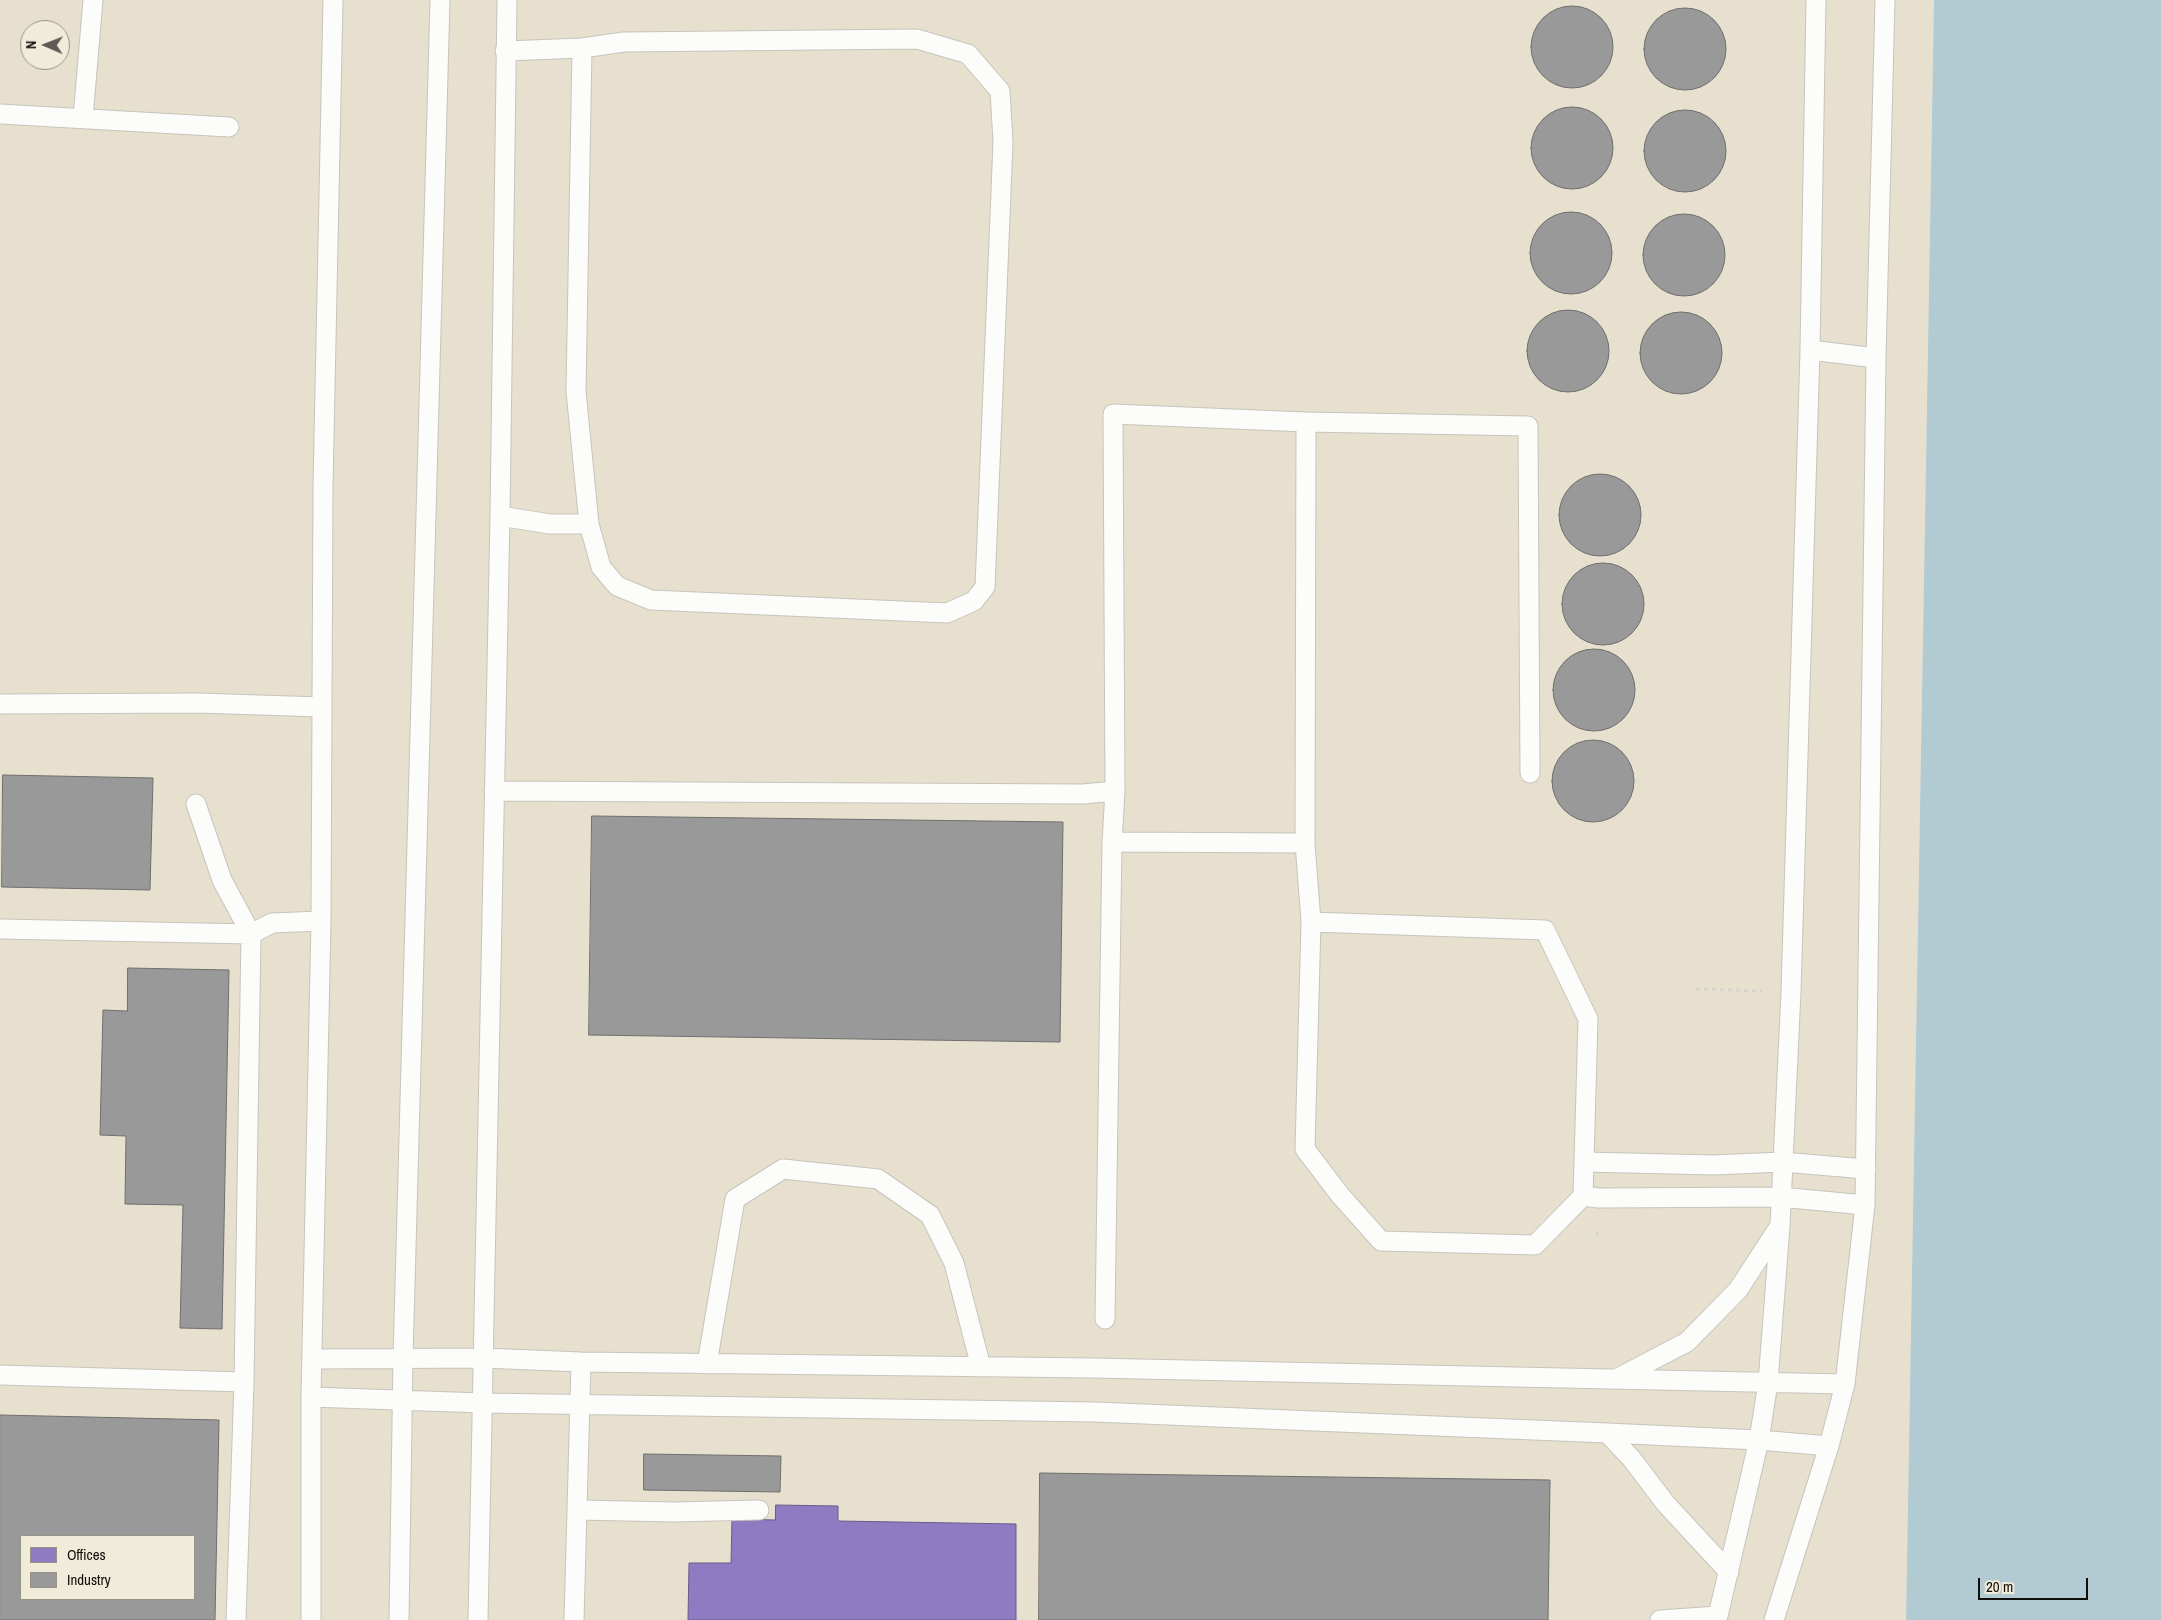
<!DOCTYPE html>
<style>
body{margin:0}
#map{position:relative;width:2161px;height:1620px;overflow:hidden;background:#ece8df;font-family:"Archivo Narrow",sans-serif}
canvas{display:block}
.legend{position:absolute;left:20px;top:1535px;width:175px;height:65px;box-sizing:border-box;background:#f1ebda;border:1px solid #979386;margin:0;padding:6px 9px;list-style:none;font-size:15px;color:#100e08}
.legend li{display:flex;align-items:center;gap:10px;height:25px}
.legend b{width:25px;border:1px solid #979386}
.north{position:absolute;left:20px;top:20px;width:50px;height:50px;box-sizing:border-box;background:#f1ebda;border:1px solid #979386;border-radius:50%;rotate:271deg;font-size:14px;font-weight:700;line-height:20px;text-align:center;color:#100e08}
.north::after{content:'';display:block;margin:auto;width:18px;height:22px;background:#5d5a53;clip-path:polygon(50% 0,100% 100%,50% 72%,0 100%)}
.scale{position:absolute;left:1978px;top:1578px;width:110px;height:22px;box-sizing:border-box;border:2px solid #100e08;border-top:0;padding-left:6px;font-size:15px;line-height:18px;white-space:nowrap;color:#100e08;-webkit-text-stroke:4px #f1ebda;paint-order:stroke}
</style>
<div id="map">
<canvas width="2161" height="1620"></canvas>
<ul class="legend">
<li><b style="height:14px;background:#8e7cc3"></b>Offices</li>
<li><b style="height:14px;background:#999"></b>Industry</li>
</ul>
<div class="north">N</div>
<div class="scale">20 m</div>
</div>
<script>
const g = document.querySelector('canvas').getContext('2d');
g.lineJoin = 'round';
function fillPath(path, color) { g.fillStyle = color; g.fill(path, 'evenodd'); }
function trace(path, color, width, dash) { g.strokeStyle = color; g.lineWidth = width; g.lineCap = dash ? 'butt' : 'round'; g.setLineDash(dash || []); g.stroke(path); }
fillPath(new Path2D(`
 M0 0H1934L1906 1620H0ZM30 30H60V60H30ZM21 1536H194V1599H21Z`), '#e7e0cf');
fillPath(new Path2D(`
 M1934 0H2161V1620H1906Z`), '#b2cad2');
const offices = new Path2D(`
 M776 1505 838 1506V1521L1016 1524V1620H688L689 1563H731L732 1519 775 1520Z`);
fillPath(offices, '#8e7cc3');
trace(offices, '#685b8b', 1);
const industry = new Path2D(`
 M1531 47a41 41 0 1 1 82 0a41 41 0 1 1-82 0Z
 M1644 49a41 41 0 1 1 82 0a41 41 0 1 1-82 0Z
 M1531 148a41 41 0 1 1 82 0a41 41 0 1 1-82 0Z
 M1644 151a41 41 0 1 1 82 0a41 41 0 1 1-82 0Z
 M1530 253a41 41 0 1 1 82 0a41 41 0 1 1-82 0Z
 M1643 255a41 41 0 1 1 82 0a41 41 0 1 1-82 0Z
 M1527 351a41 41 0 1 1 82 0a41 41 0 1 1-82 0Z
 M1640 353a41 41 0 1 1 82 0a41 41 0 1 1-82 0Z
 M1559 515a41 41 0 1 1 82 0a41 41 0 1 1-82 0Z
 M1562 604a41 41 0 1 1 82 0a41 41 0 1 1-82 0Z
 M1553 690a41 41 0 1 1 82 0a41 41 0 1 1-82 0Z
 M1552 781a41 41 0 1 1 82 0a41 41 0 1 1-82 0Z
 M3 775 153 778 150 890 2 887Z
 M592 816 1063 822 1060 1042 589 1035Z
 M128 968 229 970 222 1329 180 1328 183 1205 125 1204 126 1136 100 1135 103 1010 127 1011Z
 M0 1415 219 1420 215 1620H0ZM21 1536H194V1599H21Z
 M644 1454 781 1456 780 1492 644 1490Z
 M1040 1473 1550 1480 1548 1620H1039Z`);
fillPath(industry, '#999');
trace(industry, '#706f6e', 1);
const lane = new Path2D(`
 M582 48 624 42 917 39 968 54 1000 91 1003 142 985 587 974 601 947 613 651 600 617 586 601 567 589 524
 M0 114 229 127
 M83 118 93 0
 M1810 350 1876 358
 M1306 422 1305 843 1311 922 1305 1149 1340 1195 1381 1241 1535 1245 1583 1196 1588 1019 1545 930 1311 922
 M500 516 550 524H589L576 391 582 48 505 51
 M0 704 198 703 321 707
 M494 791 1083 794 1115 791
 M196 804 222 880 251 934 244 1382 236 1620
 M1112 842 1305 843
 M0 929 251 934 272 923 321 921
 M1584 1162 1713 1165 1782 1162 1866 1169
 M1583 1196 1598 1198 1780 1197 1865 1205
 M1105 1319 1112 842 1115 791 1113 414 1306 422 1528 426 1530 773
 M312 1359 483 1358 581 1362 1093 1368 1845 1384
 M707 1364 735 1199 783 1169 878 1179 930 1215 954 1263 981 1367
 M0 1375 244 1382
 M1616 1379 1687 1342 1738 1290 1779 1227
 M311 1397 482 1403 1095 1412 1607 1433 1759 1440 1829 1446
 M1607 1433 1631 1458 1666 1504 1729 1572
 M577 1510 674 1512 759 1510
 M311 1620V1397L321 921 323 487 333 0
 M399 1620 403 1358 440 0
 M478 1620 500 516 507 0
 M574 1620 581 1362
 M1660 1620 1718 1616
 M1717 1620 1759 1440 1768 1383 1780 1226 1791 992 1810 350 1816 0
 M1774 1620 1829 1446 1845 1384 1865 1205 1876 358 1885 0`);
trace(lane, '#c7c4bc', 21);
trace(new Path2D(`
 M1696 989 1762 991
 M1597 1236V1227`), '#d6d4d1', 3, [4, 4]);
trace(lane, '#fcfcfa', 19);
</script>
